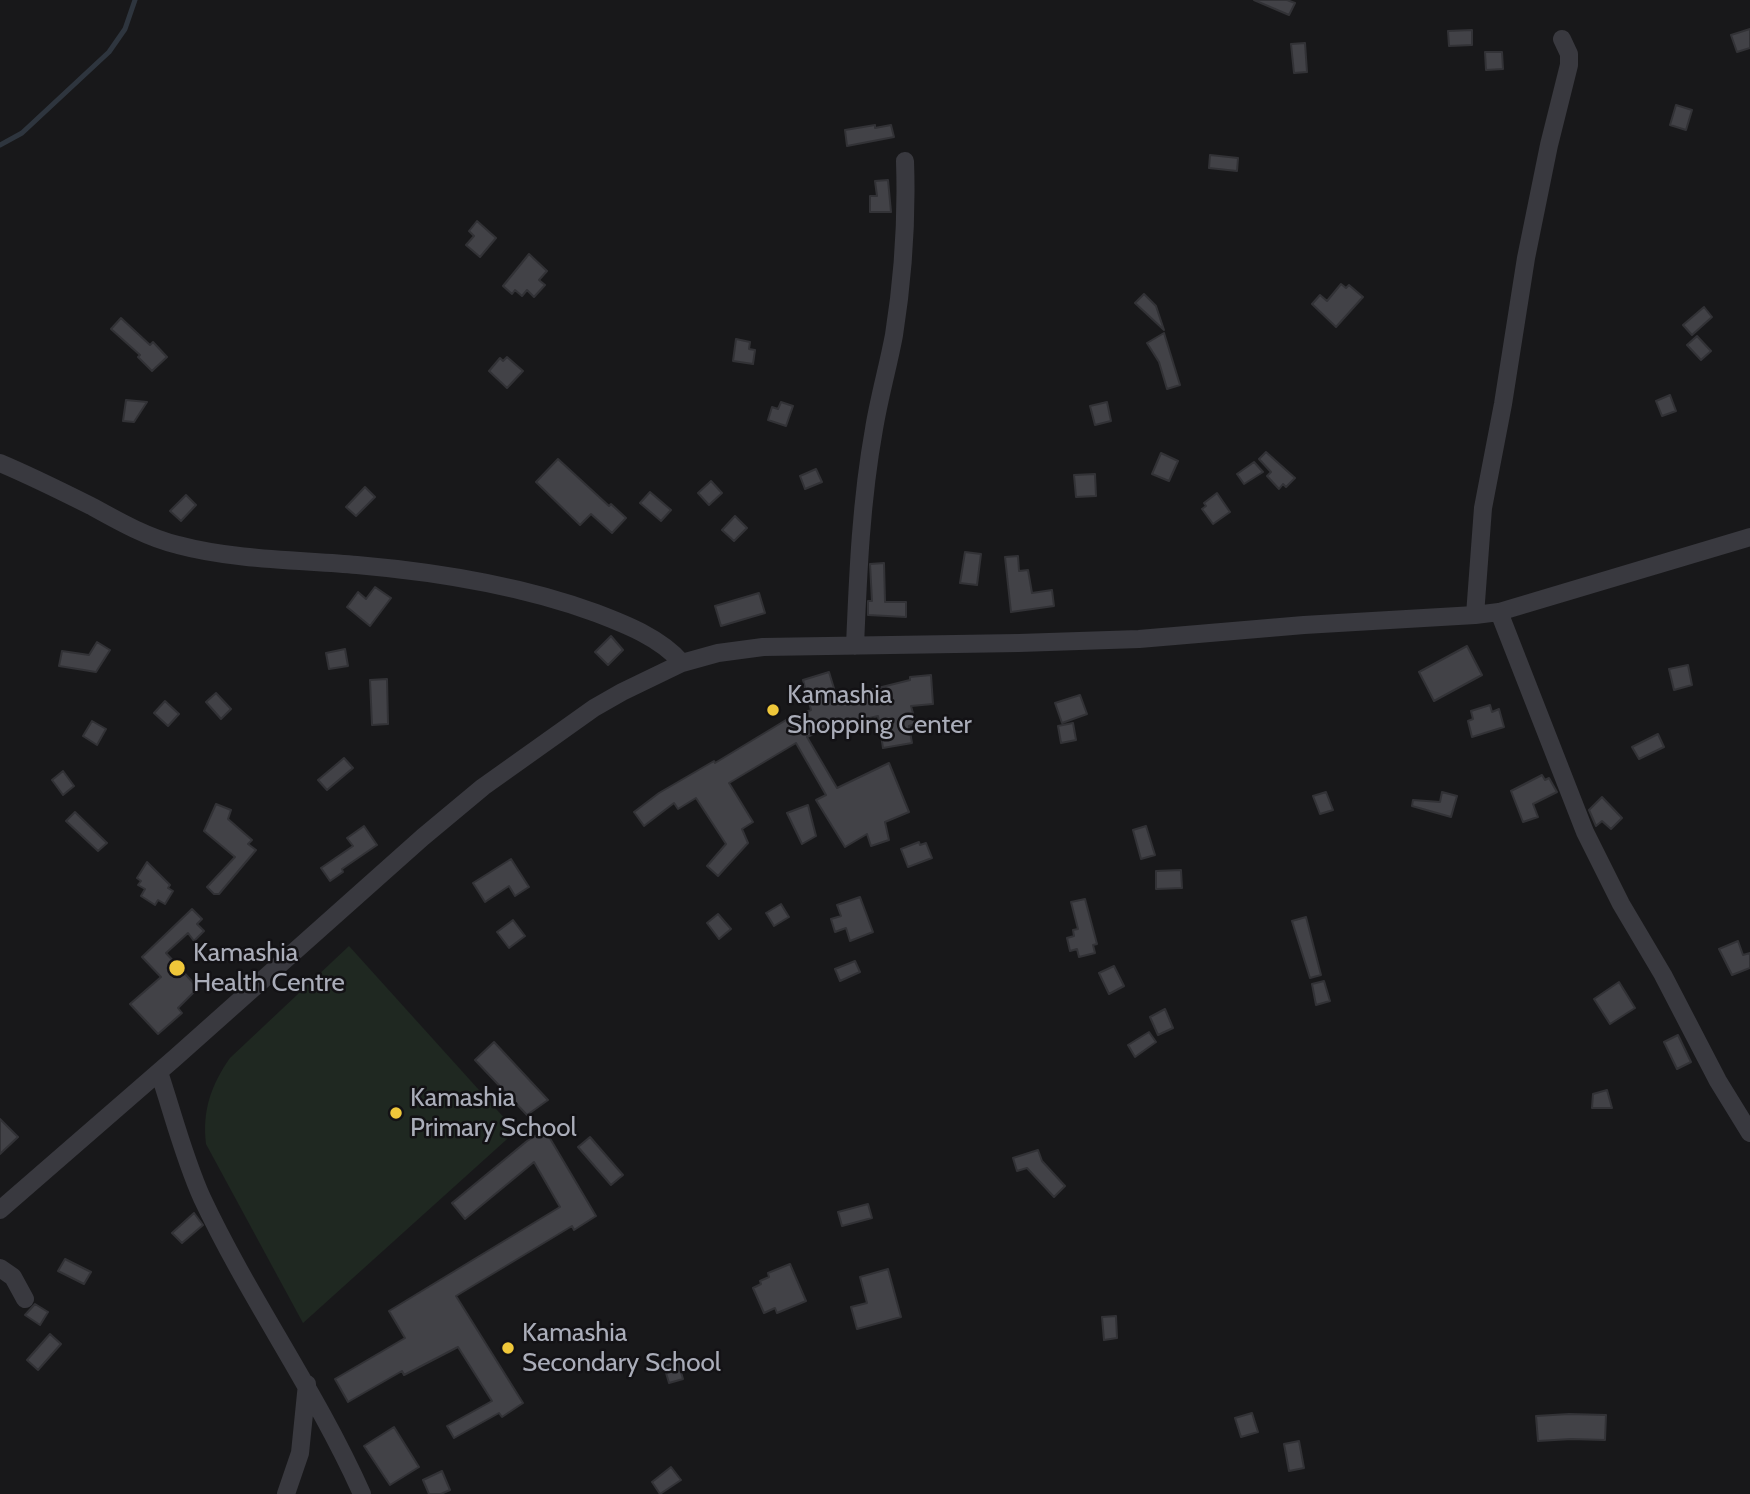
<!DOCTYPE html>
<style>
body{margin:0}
canvas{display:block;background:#18181a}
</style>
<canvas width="1750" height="1494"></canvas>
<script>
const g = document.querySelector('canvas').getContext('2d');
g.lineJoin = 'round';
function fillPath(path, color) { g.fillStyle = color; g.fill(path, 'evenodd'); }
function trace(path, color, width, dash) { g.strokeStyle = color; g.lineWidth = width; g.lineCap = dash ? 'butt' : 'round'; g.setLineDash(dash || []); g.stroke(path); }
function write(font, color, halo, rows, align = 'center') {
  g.font = font + ' Cabin,sans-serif'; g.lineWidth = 5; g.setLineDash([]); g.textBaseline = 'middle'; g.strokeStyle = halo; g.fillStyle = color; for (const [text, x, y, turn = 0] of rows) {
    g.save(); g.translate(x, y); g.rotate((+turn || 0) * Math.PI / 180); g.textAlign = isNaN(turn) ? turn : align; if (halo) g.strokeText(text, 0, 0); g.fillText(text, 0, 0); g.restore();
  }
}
fillPath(new Path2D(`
 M349 946 516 1131 303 1323 206 1144C202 1111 211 1085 230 1058Z`), '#1f2821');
trace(new Path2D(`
 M0 145 22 133 109 52 125 29 135 0`), '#2e353e', 5);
const building = new Path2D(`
 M1254 0H1287L1295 3 1289 15Z
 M1750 29V48L1737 52 1731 35Z
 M1472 30V45L1449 46 1448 31Z
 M1305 43 1307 72 1294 73 1291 44Z
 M1485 52H1502L1503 69 1486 70Z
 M1676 105 1692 110 1686 130 1670 125Z
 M875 125V128L891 125 894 137 847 146 845 130Z
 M1210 155 1238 158 1237 171 1209 168Z
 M888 180 891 212H870V196H877L875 181Z
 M477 221 496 238 480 257 466 245 474 236 469 231Z
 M529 254 547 271 539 280 545 285 534 297 527 290 522 296 515 290 512 294 503 286Z
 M1341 284 1346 288 1349 285 1363 297 1336 327 1312 304 1320 295 1327 301Z
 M1144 294 1156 306 1164 330 1135 303Z
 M1704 307 1712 317 1692 335 1683 325Z
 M121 318 150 345 153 342 167 357 152 371 138 357 140 355 111 329Z
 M1164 333 1180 385 1167 389 1159 362 1147 343Z
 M1697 336 1711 351 1701 360 1687 345Z
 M736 339 750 342 749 349 755 350 753 364 733 361Z
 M507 357 523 371 507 388 489 371 500 358 503 361Z
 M1670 395 1676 411 1662 416 1656 401Z
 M126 400 147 402 134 422 123 421Z
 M781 402 793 406 786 426 768 420 772 407 778 409Z
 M1107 402 1111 421 1095 425 1090 406Z
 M1266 452 1295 478 1286 487 1283 484 1279 489 1267 476 1271 472 1259 459Z
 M1161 453 1178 461 1169 481 1152 474Z
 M558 459 609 506 611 504 626 518 612 533 591 514 580 525 536 482Z
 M1254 462 1263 472 1244 484 1237 474Z
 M816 469 822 482 805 489 800 476Z
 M1095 474 1096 496 1076 497 1074 475Z
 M711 481 722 493 709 505 698 493Z
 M365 487 375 497 356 516 346 507Z
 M650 492 671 510 661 521 640 503Z
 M1217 493 1230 512 1213 524 1202 509 1206 506 1204 503Z
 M186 495 196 505 181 521 170 511Z
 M735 516 747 528 734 541 722 530Z
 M965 552 981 554 977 585 960 583Z
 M1018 556 1019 571 1028 570 1032 593 1052 590 1054 606 1011 612 1005 557Z
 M884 563 885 602H906V617L868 615V601H872L870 564Z
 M375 587 391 598 370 626 347 607 358 592 366 599Z
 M759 593 765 613 721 626 715 606Z
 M611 636 623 650 608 665 595 652Z
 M97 642 110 650 96 672 59 666 62 651 89 655Z
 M1467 646 1482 675 1434 701 1419 672Z
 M345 649 348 666 329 669 326 653Z
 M1688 665 1692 685 1674 690 1669 669Z
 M829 672 836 695 857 690 858 693 910 680V677L931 675 933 704 911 706 916 724 909 726 912 743 883 748 878 716 841 725 840 722 807 737 837 788 889 763 909 812 885 822 889 840 871 846 867 834 845 847 816 800 826 795 796 743 729 783 753 822 742 829 748 843 718 876 707 866 726 844 696 798 678 809 674 803 644 826 634 812 659 793 714 761 715 763 786 720 811 710 803 680Z
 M387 679 388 724 372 725 370 680Z
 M216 693 231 709 221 719 206 702Z
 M1080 695 1087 714 1062 723 1055 703Z
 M165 701 179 714 168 726 154 713Z
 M1490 705 1492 712 1499 709 1504 727 1472 737 1468 721 1473 719 1471 711Z
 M92 721 106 729 97 745 83 736Z
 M1073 723 1076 740 1061 743 1058 726Z
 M1658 734 1664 747 1639 759 1632 747Z
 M344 758 353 768 327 790 318 780Z
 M63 771 74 786 63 795 52 780Z
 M1542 775 1545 780 1549 778 1557 792 1533 804 1538 817 1523 822 1511 791Z
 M1326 792 1333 810 1320 814 1313 796Z
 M1442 792 1457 796 1451 817 1412 806 1413 800 1440 802Z
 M1602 797 1622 818 1611 829 1602 821 1596 826 1589 810Z
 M216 804 231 810 228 819 252 840 248 844 256 850 219 894H214L207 887 235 857 204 831Z
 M808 805 816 836 802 844 787 813Z
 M75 812 107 843 98 851 66 821Z
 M364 826 377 845 342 869 343 872 330 881 321 868 353 846 347 838Z
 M1146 826 1155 855 1141 859 1133 830Z
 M919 842 920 845 926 843 932 858 908 867 901 849Z
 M511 859 529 887 515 896 509 886 485 902 473 883Z
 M147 862 170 885 168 888 173 891 165 904 158 900 155 905 141 896 145 889 138 885 141 881 137 878Z
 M1181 870 1182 888 1156 889V871Z
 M860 897 873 932 850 941 846 928 835 932 831 919 841 916 837 905Z
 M1085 899 1097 944 1093 945 1095 953 1079 957 1077 949 1070 951 1067 938 1074 936 1073 930 1078 929 1071 902Z
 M781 904 789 917 774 926 766 913Z
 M192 909 202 919 197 924 204 931 194 941 188 933 166 953 198 988 178 1008 182 1013 158 1034 130 1004 161 977 142 957Z
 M718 914 731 929 719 939 707 923Z
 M1306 917 1321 975 1310 978 1292 921Z
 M513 920 525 936 509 948 497 932Z
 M1738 941 1743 955 1750 953V968L1732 975 1719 949Z
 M855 961 860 972 840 981 835 969Z
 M1114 966 1124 986 1109 994 1099 973Z
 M1324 981 1330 1001 1316 1005 1312 984Z
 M1619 982 1635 1008 1610 1024 1594 999Z
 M1165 1009 1173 1028 1158 1035 1150 1017Z
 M1149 1032 1156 1042 1135 1057 1128 1045Z
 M1678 1035 1691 1062 1677 1069 1664 1042Z
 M494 1042 548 1100 527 1115 475 1060Z
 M1607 1090 1612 1108H1592L1593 1094Z
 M0 1119 18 1137 0 1154Z
 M545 1130 596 1216 574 1230 572 1226 456 1296 523 1403 502 1417 499 1413 454 1438 447 1426 492 1401 458 1347 404 1375 402 1371 348 1402 335 1379 405 1338 389 1311 560 1207 534 1162 465 1219 452 1203 527 1141Z
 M590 1137 623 1175 611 1185 578 1147Z
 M1038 1150 1042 1161 1065 1186 1054 1197 1027 1168 1017 1171 1013 1158Z
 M868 1204 872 1218 842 1226 838 1212Z
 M194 1213 203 1225 182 1243 172 1233Z
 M65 1259 91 1272 84 1284 58 1271Z
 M790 1264 806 1301 777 1313 775 1308 764 1313 753 1288 761 1284 760 1281 769 1277 768 1273Z
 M888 1269 901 1317 857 1329 851 1307 867 1303 860 1277Z
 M35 1304 48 1312 40 1325 25 1315Z
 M1116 1316 1117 1338 1104 1340 1102 1317Z
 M50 1334 61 1344 38 1370 27 1360Z
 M678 1362 683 1379 669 1383 664 1366Z
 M1252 1413 1258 1432 1241 1437 1235 1418Z
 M1569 1414 1606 1415 1605 1440 1571 1439 1538 1441 1536 1416Z
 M394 1427 419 1467 390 1485 364 1446Z
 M1299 1441 1304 1468 1289 1471 1284 1444Z
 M671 1467 681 1480 660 1494 652 1482Z
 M442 1471 450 1490 441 1494H429L423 1480Z`);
fillPath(building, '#424247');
trace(building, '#323236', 2);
trace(new Path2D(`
 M0 463C31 476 61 491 91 506 118 521 148 538 178 545 234 560 299 560 357 565 437 572 520 585 596 613 625 624 661 638 682 663
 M1499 612 1585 832 1621 904 1663 975 1718 1081 1750 1133
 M1475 615 1483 508 1503 404 1526 258 1549 145 1569 65V54L1562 39
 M855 646C858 574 861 501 874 429 879 398 888 367 894 335 903 278 907 219 905 161
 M159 1072C173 1114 184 1158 202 1198 250 1300 316 1391 362 1494
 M0 1210 176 1057 423 837 483 787 594 708 622 692 682 663 718 653 763 647 1019 643 1139 639 1304 625 1475 615 1499 612 1750 537
 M0 1268 13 1277 25 1299
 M286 1494 300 1453 307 1384`), '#39393f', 18);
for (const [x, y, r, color] of [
 [773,710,7,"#efc73a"],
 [177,968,9,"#efc73a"],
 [396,1113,7,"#efc73a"],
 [508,1348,7,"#efc73a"]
]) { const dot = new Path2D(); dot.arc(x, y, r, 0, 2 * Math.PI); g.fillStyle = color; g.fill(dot); trace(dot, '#131215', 2.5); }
write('26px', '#aaadb9', '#131215', [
 ["Kamashia",787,695],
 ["Shopping Center",787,725],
 ["Kamashia",193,953],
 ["Health Centre",193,983],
 ["Kamashia",410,1098],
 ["Primary School",410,1128],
 ["Kamashia",522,1333],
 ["Secondary School",522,1363]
], 'left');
</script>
